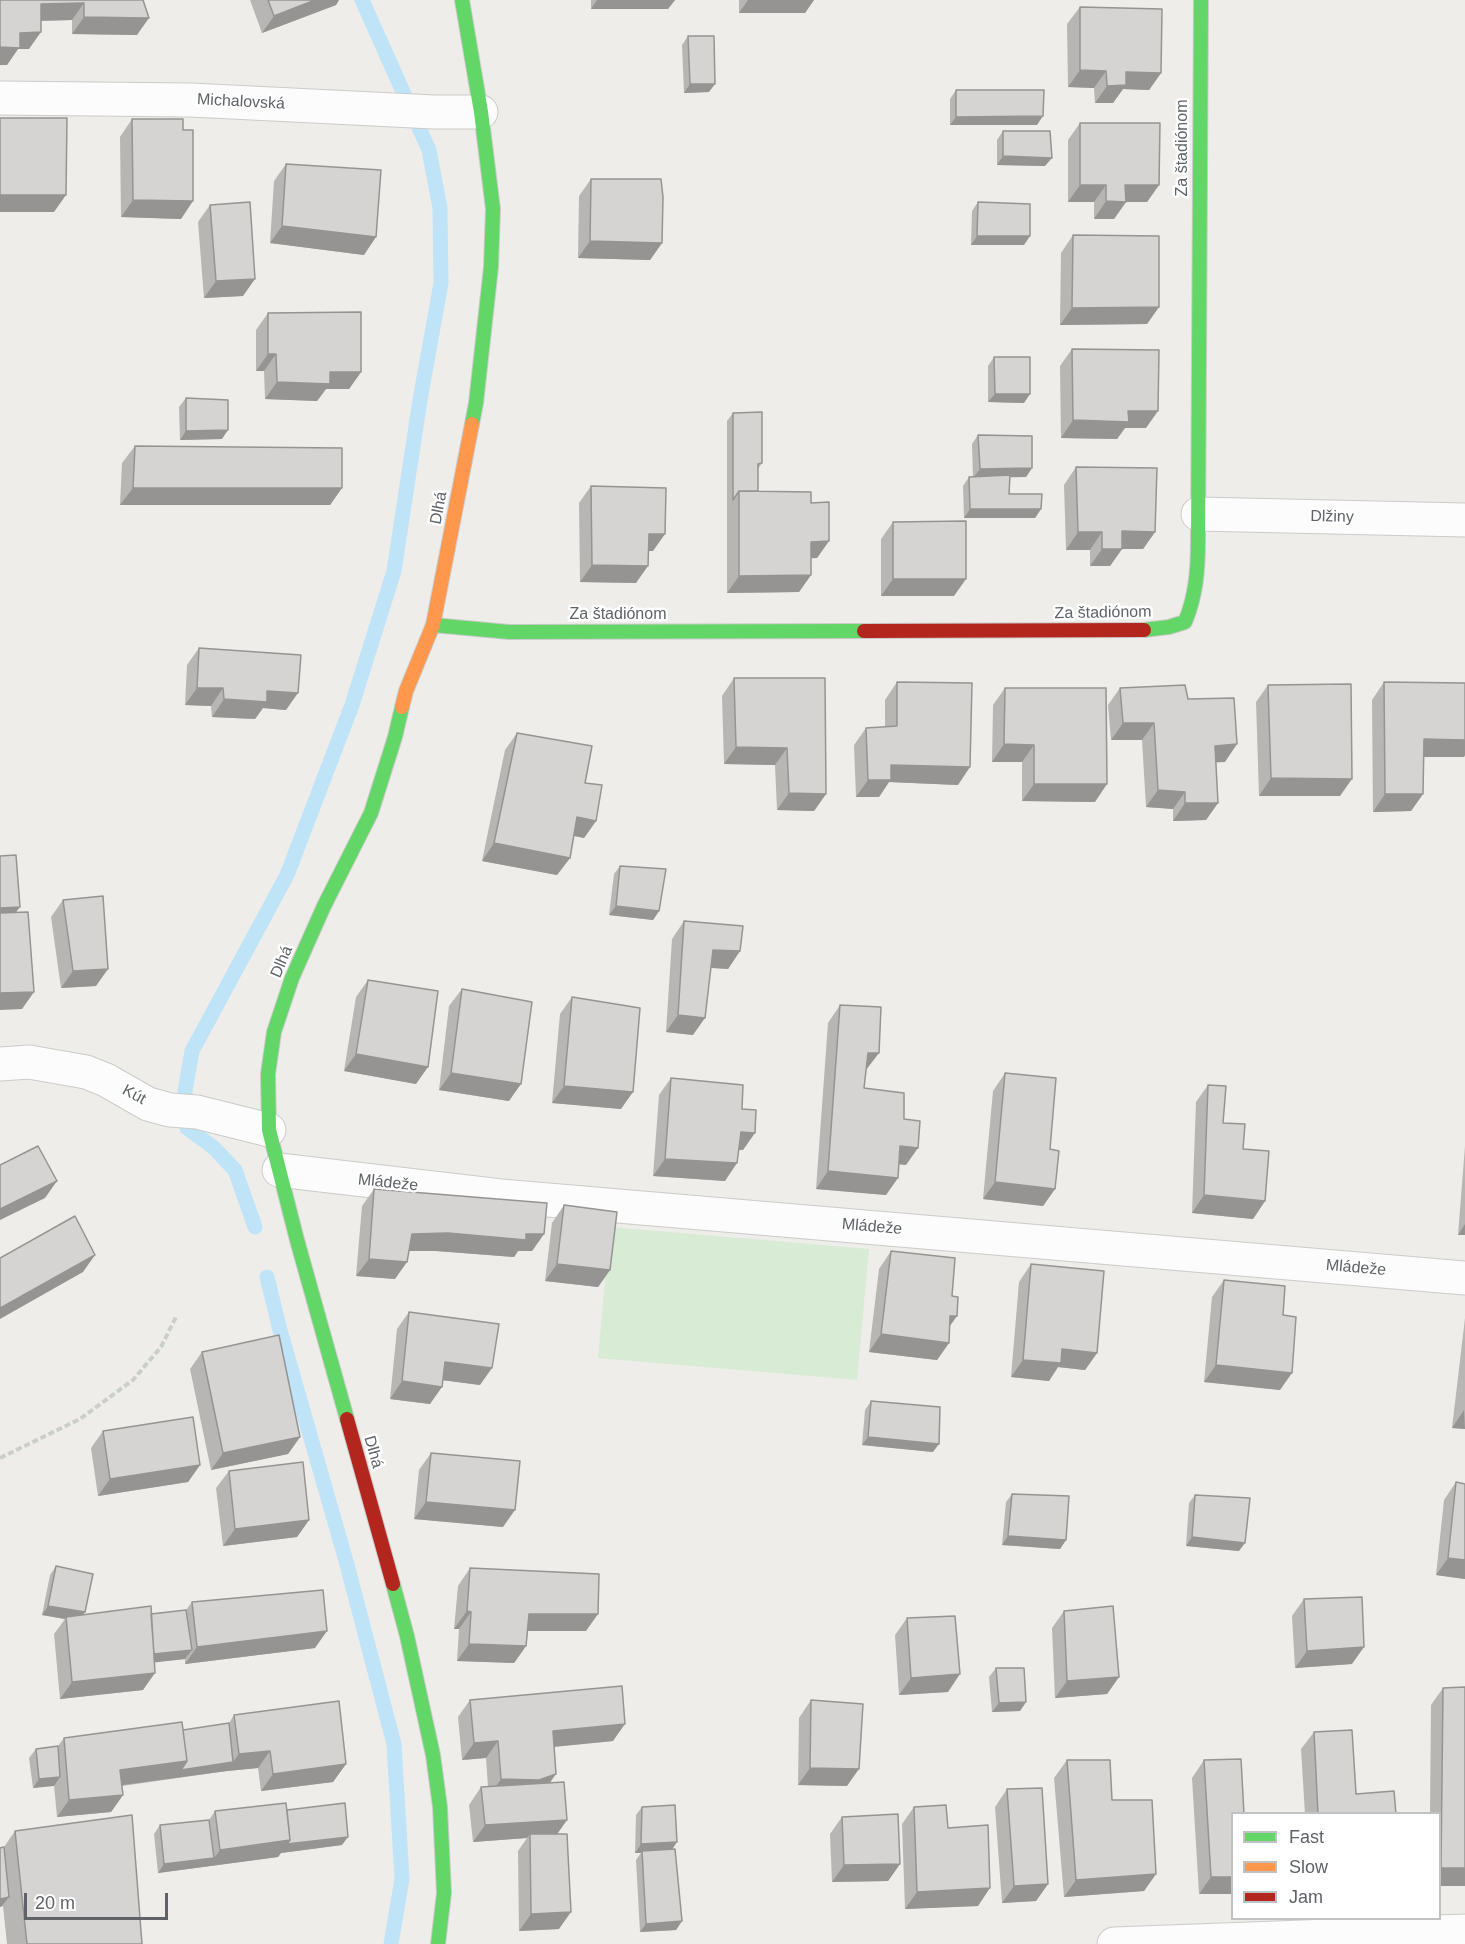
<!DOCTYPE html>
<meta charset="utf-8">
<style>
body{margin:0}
#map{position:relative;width:1465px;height:1944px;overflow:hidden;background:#efede9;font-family:Arial,sans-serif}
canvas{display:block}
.legend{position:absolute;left:1231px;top:1812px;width:210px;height:108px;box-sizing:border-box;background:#fff;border:2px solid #bfc1c3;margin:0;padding:8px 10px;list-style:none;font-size:18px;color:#5f6368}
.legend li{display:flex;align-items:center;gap:12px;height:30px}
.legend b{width:30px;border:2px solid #bfc1c3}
.scale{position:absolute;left:24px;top:1893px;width:144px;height:27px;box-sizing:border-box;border:3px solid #5f6368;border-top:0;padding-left:8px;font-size:18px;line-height:21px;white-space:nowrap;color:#5f6368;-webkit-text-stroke:4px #fff;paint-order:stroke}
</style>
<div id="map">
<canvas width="1465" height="1944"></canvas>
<ul class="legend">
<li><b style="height:8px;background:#63d668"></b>Fast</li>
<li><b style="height:8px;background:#ff974d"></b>Slow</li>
<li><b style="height:8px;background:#b3261e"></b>Jam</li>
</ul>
<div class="scale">20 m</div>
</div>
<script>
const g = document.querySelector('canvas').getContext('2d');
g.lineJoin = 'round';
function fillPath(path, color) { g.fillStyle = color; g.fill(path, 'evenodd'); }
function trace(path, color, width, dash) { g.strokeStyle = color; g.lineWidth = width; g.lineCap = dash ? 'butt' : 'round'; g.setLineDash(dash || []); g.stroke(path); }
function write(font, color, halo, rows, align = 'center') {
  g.font = font + ' Arial,sans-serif'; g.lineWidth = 5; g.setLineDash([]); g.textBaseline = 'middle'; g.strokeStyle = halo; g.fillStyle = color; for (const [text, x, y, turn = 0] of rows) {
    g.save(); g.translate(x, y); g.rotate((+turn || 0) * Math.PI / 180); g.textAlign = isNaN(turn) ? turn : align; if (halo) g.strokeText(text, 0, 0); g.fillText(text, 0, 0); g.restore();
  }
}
fillPath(new Path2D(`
 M610 1227 869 1249 857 1380 598 1358Z`), '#d8ebd5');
trace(new Path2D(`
 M255 1227 235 1170 213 1147 187 1128 185 1091 192 1051 287 875 352 705 394 571 420 400 441 283 440 208 429 150 362 0
 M267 1277 280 1330 346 1561 394 1744 402 1879 391 1944`), '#bfe4f8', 15);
const street = new Path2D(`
 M0 98 191 100 434 112H481
 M1198 514 1465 520
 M0 1064 29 1062 86 1072 106 1080 148 1104 170 1110 197 1112 269 1130
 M279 1170 501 1196 1465 1278
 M1114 1944 1465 1931`);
const fast = new Path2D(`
 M462 0 481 112 493 209 491 267 476 403 472 424
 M433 625 509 632 864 631
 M1144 630 1169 627 1185 622C1196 596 1198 569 1198 541L1201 0
 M347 1419 297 1240 269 1130 268 1074 274 1032 292 978 324 906 371 813 395 737 402 707
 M393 1584 407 1636 433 1755 440 1807 444 1893 438 1944`);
const slow = new Path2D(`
 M402 707 406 691 433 625 472 424`);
const jam = new Path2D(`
 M864 631 1144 630
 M347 1419 393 1584`);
trace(street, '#cbcbca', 35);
trace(fast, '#cacac9', 16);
trace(slow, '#cacac9', 16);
trace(jam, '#cacac9', 16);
trace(new Path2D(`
 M0 1458 80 1419 133 1380 161 1347 176 1317`), '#cacfcb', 4, [6, 3]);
trace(street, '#fdfcfc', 33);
trace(fast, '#63d668', 14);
trace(slow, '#ff974d', 14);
trace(jam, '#b3261e', 14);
fillPath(new Path2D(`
 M0 0H143L137 35 72 34V20L41 21 29 49H18L7 65Z
 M250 0H339L336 5 262 33Z
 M591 0H675L668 9H591Z
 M739 0H814L805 13H739Z
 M1080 7 1161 73 1149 90 1123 89 1113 103H1095L1094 88 1068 87 1067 24Z
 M688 36 709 92 684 93 682 45Z
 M956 90 1037 125H950V99Z
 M132 119 181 219 121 217 120 137Z
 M1080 123 1159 185 1147 202H1126L1114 219H1094V202H1068V140Z
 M1003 131 1045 166 997 165V140Z
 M286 164 364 255 270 243 274 181Z
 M591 179 662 243 650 260 578 258 579 196Z
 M978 202 1024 245H971L972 211Z
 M210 205 243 296 204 298 198 222Z
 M1073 235 1159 307 1147 324 1060 325 1061 253Z
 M268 313 361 372 349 389H326L317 401 265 399 264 371H256V330Z
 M1072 349 1146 428H1125L1117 439 1061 438 1060 366Z
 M994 357 1024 403 988 402V366Z
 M186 398 222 439 180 440 179 407Z
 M733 413 762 463 758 469V491L811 503 829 541 817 558H811V575L799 592 727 593V421Z
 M978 435 1032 468 1026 477H1010L1009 494 1041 509 1035 518H964L963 486 969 477H973L972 444Z
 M135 446 342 488 330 505H120L122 463Z
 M1076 467 1155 532 1143 549H1122L1110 566H1090V550H1066L1064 485Z
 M591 486 653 551H648L636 583 580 582 579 503Z
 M893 522 954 596H881V539Z
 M199 648 286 710 263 708 255 719 212 717 211 706 185 705 187 665Z
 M734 678 826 794 814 811 777 810 775 765 724 764 722 696Z
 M897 682 958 785 889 782 879 797H856L854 745 866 728 885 727V700Z
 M1384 682 1465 683V755L1464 757H1423V794L1411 811 1373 812 1372 700Z
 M1268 685 1340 796H1259L1256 702Z
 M1005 688 1095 802 1022 801V762H992L993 705Z
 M1120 688 1188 699 1225 762H1216L1218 803 1206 820 1173 821V809L1146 807 1142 740H1111L1108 705Z
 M517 733 585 783 596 821 584 838 574 836 570 858 557 875 482 861 505 750Z
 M620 866 659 911 653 920 609 915 614 874Z
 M63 900 96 986 61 988 51 917Z
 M684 921 740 951 728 969 711 968 693 1035 666 1032 672 939Z
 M368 980 416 1084 344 1071 356 997Z
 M462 989 509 1101 439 1090 449 1006Z
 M572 997 621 1109 552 1103 560 1014Z
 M840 1005 866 1070 864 1088 904 1119 906 1165 899 1164 886 1195 816 1189 828 1023Z
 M1005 1073 1050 1149 1055 1189 1043 1206 983 1199 993 1091Z
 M671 1078 742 1109 743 1150H739L725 1181 653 1176 659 1095Z
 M1208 1085 1223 1123 1243 1149 1265 1201 1253 1219 1192 1213 1196 1102Z
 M1465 1146V1235H1458Z
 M374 1189 544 1234 532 1251H518L514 1257 436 1251H409L395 1279 356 1276 362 1206Z
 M564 1205 610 1270 598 1287 545 1281 552 1223Z
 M891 1251 949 1327V1343L937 1360 869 1352 879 1269Z
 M1031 1264 1097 1353 1085 1370 1058 1367 1049 1381 1011 1377 1019 1282Z
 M1224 1280 1283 1315 1280 1390 1204 1382 1212 1297Z
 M409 1312 480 1385 443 1380 430 1404 390 1399 397 1329Z
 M1465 1318V1429L1452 1428Z
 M202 1352 300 1437 288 1454 211 1470 190 1369Z
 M871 1401 933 1452 862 1445 865 1410Z
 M103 1431 200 1465 188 1482 98 1496 91 1448Z
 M431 1453 503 1527 414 1519 419 1470Z
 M229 1471 309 1520 297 1537 223 1546 216 1488Z
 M1456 1482 1465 1579 1436 1575 1444 1500Z
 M1012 1494 1066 1540 1060 1549 1002 1545 1006 1502Z
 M1195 1495 1239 1551 1186 1546 1189 1503Z
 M56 1566 84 1615 151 1614 186 1610 192 1602 315 1648 185 1664V1659L154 1662 143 1690 60 1699 54 1634 65 1619 42 1615 50 1575Z
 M470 1568 586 1631H528L526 1646 514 1663 457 1661 459 1629H454L458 1586Z
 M1304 1599 1352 1664 1295 1668 1292 1616Z
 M1064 1611 1119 1677 1107 1694 1055 1698 1052 1628Z
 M907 1618 948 1692 899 1695 895 1635Z
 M996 1668 1026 1702 1020 1711 992 1712 989 1677Z
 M1443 1688 1465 1886H1440V1814H1430L1431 1705Z
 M470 1700 613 1741 554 1747 551 1782 567 1820 557 1834 559 1929 519 1931 518 1851 527 1838 473 1842 469 1805 481 1787H488L486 1758 462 1760 458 1717Z
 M811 1700 847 1786 798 1785 799 1718Z
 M234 1715 346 1764 333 1782 261 1791 258 1768 227 1771 122 1786 123 1795 111 1812 57 1817 54 1785 33 1788 29 1758 36 1749 58 1746 64 1738 183 1730 229 1723Z
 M1314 1732 1356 1794 1396 1814H1305L1301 1749Z
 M1067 1760 1112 1800 1156 1874 1144 1891 1064 1897 1054 1778Z
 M1204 1760 1233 1894H1199L1192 1778Z
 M1007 1789 1048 1884 1036 1901 1002 1903 995 1807Z
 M642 1807 672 1849 682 1921 676 1930 640 1932 636 1860 641 1853H635L636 1815Z
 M914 1807 948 1828 978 1906 905 1909 902 1824Z
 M287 1810 342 1845 281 1853 278 1857 158 1873 154 1834 160 1825 209 1820 215 1811Z
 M842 1817 900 1864 888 1881 832 1882 830 1834Z
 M15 1831 142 1944H7L3 1906 0 1907V1848L4 1847Z`), '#b7b6b5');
fillPath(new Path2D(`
 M315 0H339L336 5 262 33 274 16Z
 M597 0H675L668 9H591Z
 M748 0H814L805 13H739Z
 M84 3 72 20 29 21 41 4Z
 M84 17 149 18 137 35 72 34Z
 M41 32 29 49H18L7 65H0V47L20 33Z
 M1080 70 1106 71 1094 88 1068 87Z
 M1126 72 1161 73 1149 90 1123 89 1113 103H1095L1107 86Z
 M690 84H715L709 92 684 93Z
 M1043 116 1037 125H950L956 117Z
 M1003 156 1052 158 1045 166 997 165Z
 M1080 185H1106L1094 202H1068Z
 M1125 185H1159L1147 202H1119H1126L1114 219H1094L1106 201Z
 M0 195H66L54 212H0Z
 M133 200 193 201 181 219 121 217Z
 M282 226 376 237 364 255 270 243Z
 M977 236H1030L1024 245H971Z
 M590 241 662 243 650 260 578 258Z
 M255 279 243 296 204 298 216 281Z
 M1159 307 1147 324 1060 325 1072 308Z
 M268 354H276L264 371H256Z
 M330 372H361L349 389H326L317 401 265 399 277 382Z
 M995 394H1030L1024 403 988 402Z
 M1128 411H1158L1146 428H1125L1117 439 1061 438 1073 420Z
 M228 430 222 439 180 440 186 431Z
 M1032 468 1026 477 973 478 980 469Z
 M133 488H342L330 505H120Z
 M970 509H1041L1035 518H964Z
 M1122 531 1155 532 1143 549H1122L1110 566H1090L1102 549Z
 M1078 532H1102L1090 550H1066Z
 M649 534H665L653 551H636Z
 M829 541 817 558 799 559 811 542Z
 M592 565 648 566 636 583 580 582Z
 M811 575 799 592 727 593 739 576Z
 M893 579H966L954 596H881Z
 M197 688H223L211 706 185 705Z
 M267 691 298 693 286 710 263 708 255 719 212 717 224 699Z
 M1123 723H1154L1142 740H1111Z
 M1424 739 1465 740V755L1464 757H1412Z
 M1004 744 1034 745 1022 762H992Z
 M1237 744 1225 762 1203 763 1215 746Z
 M736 747 787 748 775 765 724 764Z
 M891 765 970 767 958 785 889 782 879 797H856L868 780Z
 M1271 778 1352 779 1340 796H1259Z
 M1034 784H1107L1095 802 1022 801Z
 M1158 790 1185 792 1173 809 1146 807Z
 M789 793 826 794 814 811 777 810Z
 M1385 794H1423L1411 811 1373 812Z
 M1185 803H1218L1206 820 1173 821Z
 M577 817 596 821 584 838 565 834Z
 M494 843 570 858 557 875 482 861Z
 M616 906 659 911 653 920 609 915Z
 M20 907 14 915 0 916V908Z
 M713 950 740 951 728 969 701 967Z
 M108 969 96 986 61 988 73 971Z
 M34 992 22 1009 0 1010V993Z
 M678 1015 705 1018 693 1035 666 1032Z
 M868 1053H879L866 1070Z
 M356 1054 428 1067 416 1084 344 1071Z
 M451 1073 521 1084 509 1101 439 1090Z
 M564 1086 633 1092 621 1109 552 1103Z
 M741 1132 755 1133 743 1150 729 1149Z
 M900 1146 918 1148 906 1165 888 1163Z
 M665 1159 737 1163 725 1181 653 1176Z
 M828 1171 898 1178 886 1195 816 1189Z
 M57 1181 45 1198 0 1220V1209Z
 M995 1182 1055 1189 1043 1206 983 1199Z
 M1204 1195 1265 1201 1253 1219 1192 1213Z
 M1465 1224V1235H1458Z
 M412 1234H544L532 1251H518L514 1257 436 1251H400Z
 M95 1255 83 1272 0 1319V1308Z
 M369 1259 407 1262 395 1279 356 1276Z
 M557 1264 610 1270 598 1287 545 1281Z
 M950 1316H957L945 1333Z
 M881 1334 949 1343 937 1360 869 1352Z
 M1062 1349 1097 1353 1085 1370 1058 1367 1049 1381 1011 1377 1023 1360Z
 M445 1362 492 1368 480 1385 433 1379Z
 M1216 1365 1292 1373 1280 1390 1204 1382Z
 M402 1381 442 1387 430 1404 390 1399Z
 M1464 1410 1465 1429 1452 1428Z
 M300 1437 288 1454 211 1470 223 1453Z
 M868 1437 939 1444 933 1452 862 1445Z
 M200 1465 188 1482 98 1496 110 1479Z
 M426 1502 515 1510 503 1527 414 1519Z
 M309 1520 297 1537 223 1546 235 1529Z
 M1008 1536 1066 1540 1060 1549 1002 1545Z
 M1192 1537 1245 1543 1239 1551 1186 1546Z
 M1448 1558 1465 1560V1579L1436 1575Z
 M48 1606 85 1612 79 1621 66 1617 65 1619 42 1615Z
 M467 1611 471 1612 459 1629H454Z
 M529 1614H598L586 1631H517Z
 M327 1631 315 1648 185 1664 197 1647Z
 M469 1644 526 1646 514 1663 457 1661Z
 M1364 1647 1352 1664 1295 1668 1307 1651Z
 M192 1650 185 1659 141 1664 147 1655Z
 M155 1673 143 1690 60 1699 72 1682Z
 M960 1674 948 1692 899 1695 911 1678Z
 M1119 1677 1107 1694 1055 1698 1067 1681Z
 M1026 1702 1020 1711 992 1712 999 1703Z
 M625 1724 613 1741 541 1748 553 1731Z
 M498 1741 486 1758 462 1760 474 1743Z
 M270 1751 258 1768 227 1771 108 1787 120 1770 187 1761 233 1762 239 1754Z
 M346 1764 333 1782 261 1791 273 1774Z
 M810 1768 859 1769 847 1786 798 1785Z
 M556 1774 544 1791 489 1796 501 1779Z
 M60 1777 54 1786 33 1788 39 1779Z
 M123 1795 111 1812 57 1817 69 1800Z
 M567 1820 555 1837 530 1834 527 1838 473 1842 485 1825Z
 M348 1837 342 1845 281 1853 278 1857 158 1873 164 1864 214 1858 220 1850 290 1840Z
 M677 1842 671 1851H642L641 1853H635L641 1844Z
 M900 1864 888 1881 832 1882 844 1865Z
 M1441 1868H1465V1886H1440V1871Z
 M1156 1874 1144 1891 1064 1897 1076 1880Z
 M1211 1877H1233V1894H1199Z
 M1048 1884 1036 1901 1002 1903 1014 1886Z
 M990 1888 978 1906 905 1909 917 1892Z
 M9 1897 2 1906 0 1907V1899Z
 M571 1912 559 1929 519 1931 531 1914Z
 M682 1921 676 1930 640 1932 646 1924Z`), '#959493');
const building = new Path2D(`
 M0 0H143L149 18 84 17V3L41 4V32L20 33V48L0 47Z
 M268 0H315L274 16Z
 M1080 7 1162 9 1161 73 1126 72V85L1107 86 1106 71 1080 70Z
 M688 36H714L715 84H690Z
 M956 90H1044L1043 116 956 117Z
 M0 118H67L66 195H0Z
 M132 119H183V130H193V201L133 200Z
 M1080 123H1160L1159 185H1125L1126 202 1106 201V185H1080Z
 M1003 131H1050L1052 158 1003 156Z
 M286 164 381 170 376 237 282 226Z
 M591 179H661L663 197 662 243 590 241Z
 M250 202 255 279 216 281 210 205Z
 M978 202 1030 204V236H977Z
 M1073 235 1159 236V307L1072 308Z
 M361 312V372H330V384L277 382 276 354H268V313Z
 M1072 349 1159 350 1158 411H1128L1129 422 1073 420Z
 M994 357H1030V394H995Z
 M186 398 228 400V430L186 431Z
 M762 412V463L758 464V491H739L733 500V413Z
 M978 435 1032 436V468L980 469Z
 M135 446 342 448V488H133Z
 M1076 467 1157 468 1155 532 1122 531V549H1102V532H1078Z
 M1010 475 1009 494H1042L1041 509H970L969 477Z
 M591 486 666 488 665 534H649L648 566 592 565Z
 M739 491 811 492V503L829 502V541L811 542V575L739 576Z
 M966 521V579H893V522Z
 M199 648 301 655 298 693 267 691V702L224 699 223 688H197Z
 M734 678H825L826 794 789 793 787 748 736 747Z
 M897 682 972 683 970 767 891 765V780H868L866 728 897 726Z
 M1384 682 1465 683V740L1424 739 1423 794H1385Z
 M1351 684 1352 779 1271 778 1268 685Z
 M1185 685 1188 699 1234 698 1237 744 1215 746 1218 803H1185V792L1158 790 1154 723H1123L1120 688Z
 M1005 688H1106L1107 784H1034V745L1004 744Z
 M517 733 592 746 585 783 602 785 596 821 577 817 570 858 494 843Z
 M16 855 20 907 0 908V856Z
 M620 866 666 869 659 911 616 906Z
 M103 896 108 969 73 971 63 900Z
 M28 912 34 992 0 993V913Z
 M684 921 743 926 740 951 713 950 705 1018 678 1015Z
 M368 980 438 991 428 1067 356 1054Z
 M462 989 532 1002 521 1084 451 1073Z
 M572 997 640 1008 633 1092 564 1086Z
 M840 1005 881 1007 879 1053H868L864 1088 904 1093V1119L920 1121 918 1148 900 1146 898 1178 828 1171Z
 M1005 1073 1056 1078 1050 1149 1059 1151 1055 1189 995 1182Z
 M671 1078 743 1085 742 1109 756 1110 755 1133 741 1132 737 1163 665 1159Z
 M1208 1085 1226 1086 1223 1123 1245 1124 1243 1149 1269 1151 1265 1201 1204 1195Z
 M38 1146 57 1181 0 1209V1165Z
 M374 1189 547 1203 544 1234H526V1240L448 1233 412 1234 407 1262 369 1259Z
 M564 1205 617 1212 610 1270 557 1264Z
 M75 1216 95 1255 0 1308V1258Z
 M891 1251 955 1258 952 1296 958 1297 957 1316H950L949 1343 881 1334Z
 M1031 1264 1104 1271 1097 1353 1062 1349 1061 1363 1023 1360Z
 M1224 1280 1285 1286 1283 1315 1296 1317 1292 1373 1216 1365Z
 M409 1312 499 1324 492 1368 445 1362 442 1387 402 1381Z
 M279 1335 300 1437 223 1453 202 1352Z
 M871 1401 940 1407 939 1444 868 1437Z
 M193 1417 200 1465 110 1479 103 1431Z
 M431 1453 520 1461 515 1510 426 1502Z
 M303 1462 309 1520 235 1529 229 1471Z
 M1456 1482 1465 1484V1560L1448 1558Z
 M1012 1494 1069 1496 1066 1540 1008 1536Z
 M1195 1495 1250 1498 1245 1543 1192 1537Z
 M56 1566 93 1574 85 1612 48 1606Z
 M470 1568 599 1574 598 1614H529L526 1646 469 1644 471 1612 467 1611Z
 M323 1590 327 1631 197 1647 192 1602Z
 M1362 1597 1364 1647 1307 1651 1304 1599Z
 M151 1606 155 1673 72 1682 66 1617Z
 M1113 1606 1119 1677 1067 1681 1064 1611Z
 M186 1610 192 1650 154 1654 151 1614Z
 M955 1616 960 1674 911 1678 907 1618Z
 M996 1668H1024L1026 1702 999 1703Z
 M622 1686 625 1724 553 1731 556 1774 539 1780 501 1779 498 1741 474 1743 470 1700Z
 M1465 1687V1868H1441L1443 1688Z
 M811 1700 863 1704 859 1769 810 1768Z
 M339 1701 346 1764 273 1774 270 1751 239 1754 234 1715Z
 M182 1722 187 1761 120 1770 123 1795 69 1800 64 1738Z
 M229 1723 233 1762 181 1770 187 1761 183 1730Z
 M1352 1730 1356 1794 1394 1791 1396 1814H1318L1314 1732Z
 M58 1746 60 1777 39 1779 36 1749Z
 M1241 1759 1244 1814H1233V1877H1211L1204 1760Z
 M1067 1760H1110L1112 1800H1152L1156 1874 1076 1880Z
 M564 1782 567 1820 485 1825 481 1787Z
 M1042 1788 1048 1884 1014 1886 1007 1789Z
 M286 1803 290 1840 220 1850 215 1811Z
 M345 1803 348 1837 287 1844 290 1840 287 1810Z
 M675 1805 677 1842 641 1844 642 1807Z
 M946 1805 948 1828 988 1825 990 1888 917 1892 914 1807Z
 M898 1814 900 1864 844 1865 842 1817Z
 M132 1815 142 1944H27L15 1831Z
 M209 1820 214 1858 164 1864 160 1825Z
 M530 1834H567L571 1912 531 1914Z
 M4 1847 9 1897 0 1899V1848Z
 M675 1849 682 1921 646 1924 642 1851Z`);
fillPath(building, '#d5d4d2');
trace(building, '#959493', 1.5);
write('16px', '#5f6368', '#fff', [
 ["Michalovská",241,102,3],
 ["Za štadiónom",1183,148,-90],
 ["Dlhá",439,508,-79],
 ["Dlžiny",1332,517,1],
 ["Za štadiónom",1103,613,-1],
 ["Za štadiónom",618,615],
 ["Dlhá",282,962,-67],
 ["Kút",134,1095,28],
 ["Mládeže",388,1183,6],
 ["Mládeže",872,1227,5],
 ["Mládeže",1356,1268,5],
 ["Dlhá",373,1452,74]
]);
</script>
